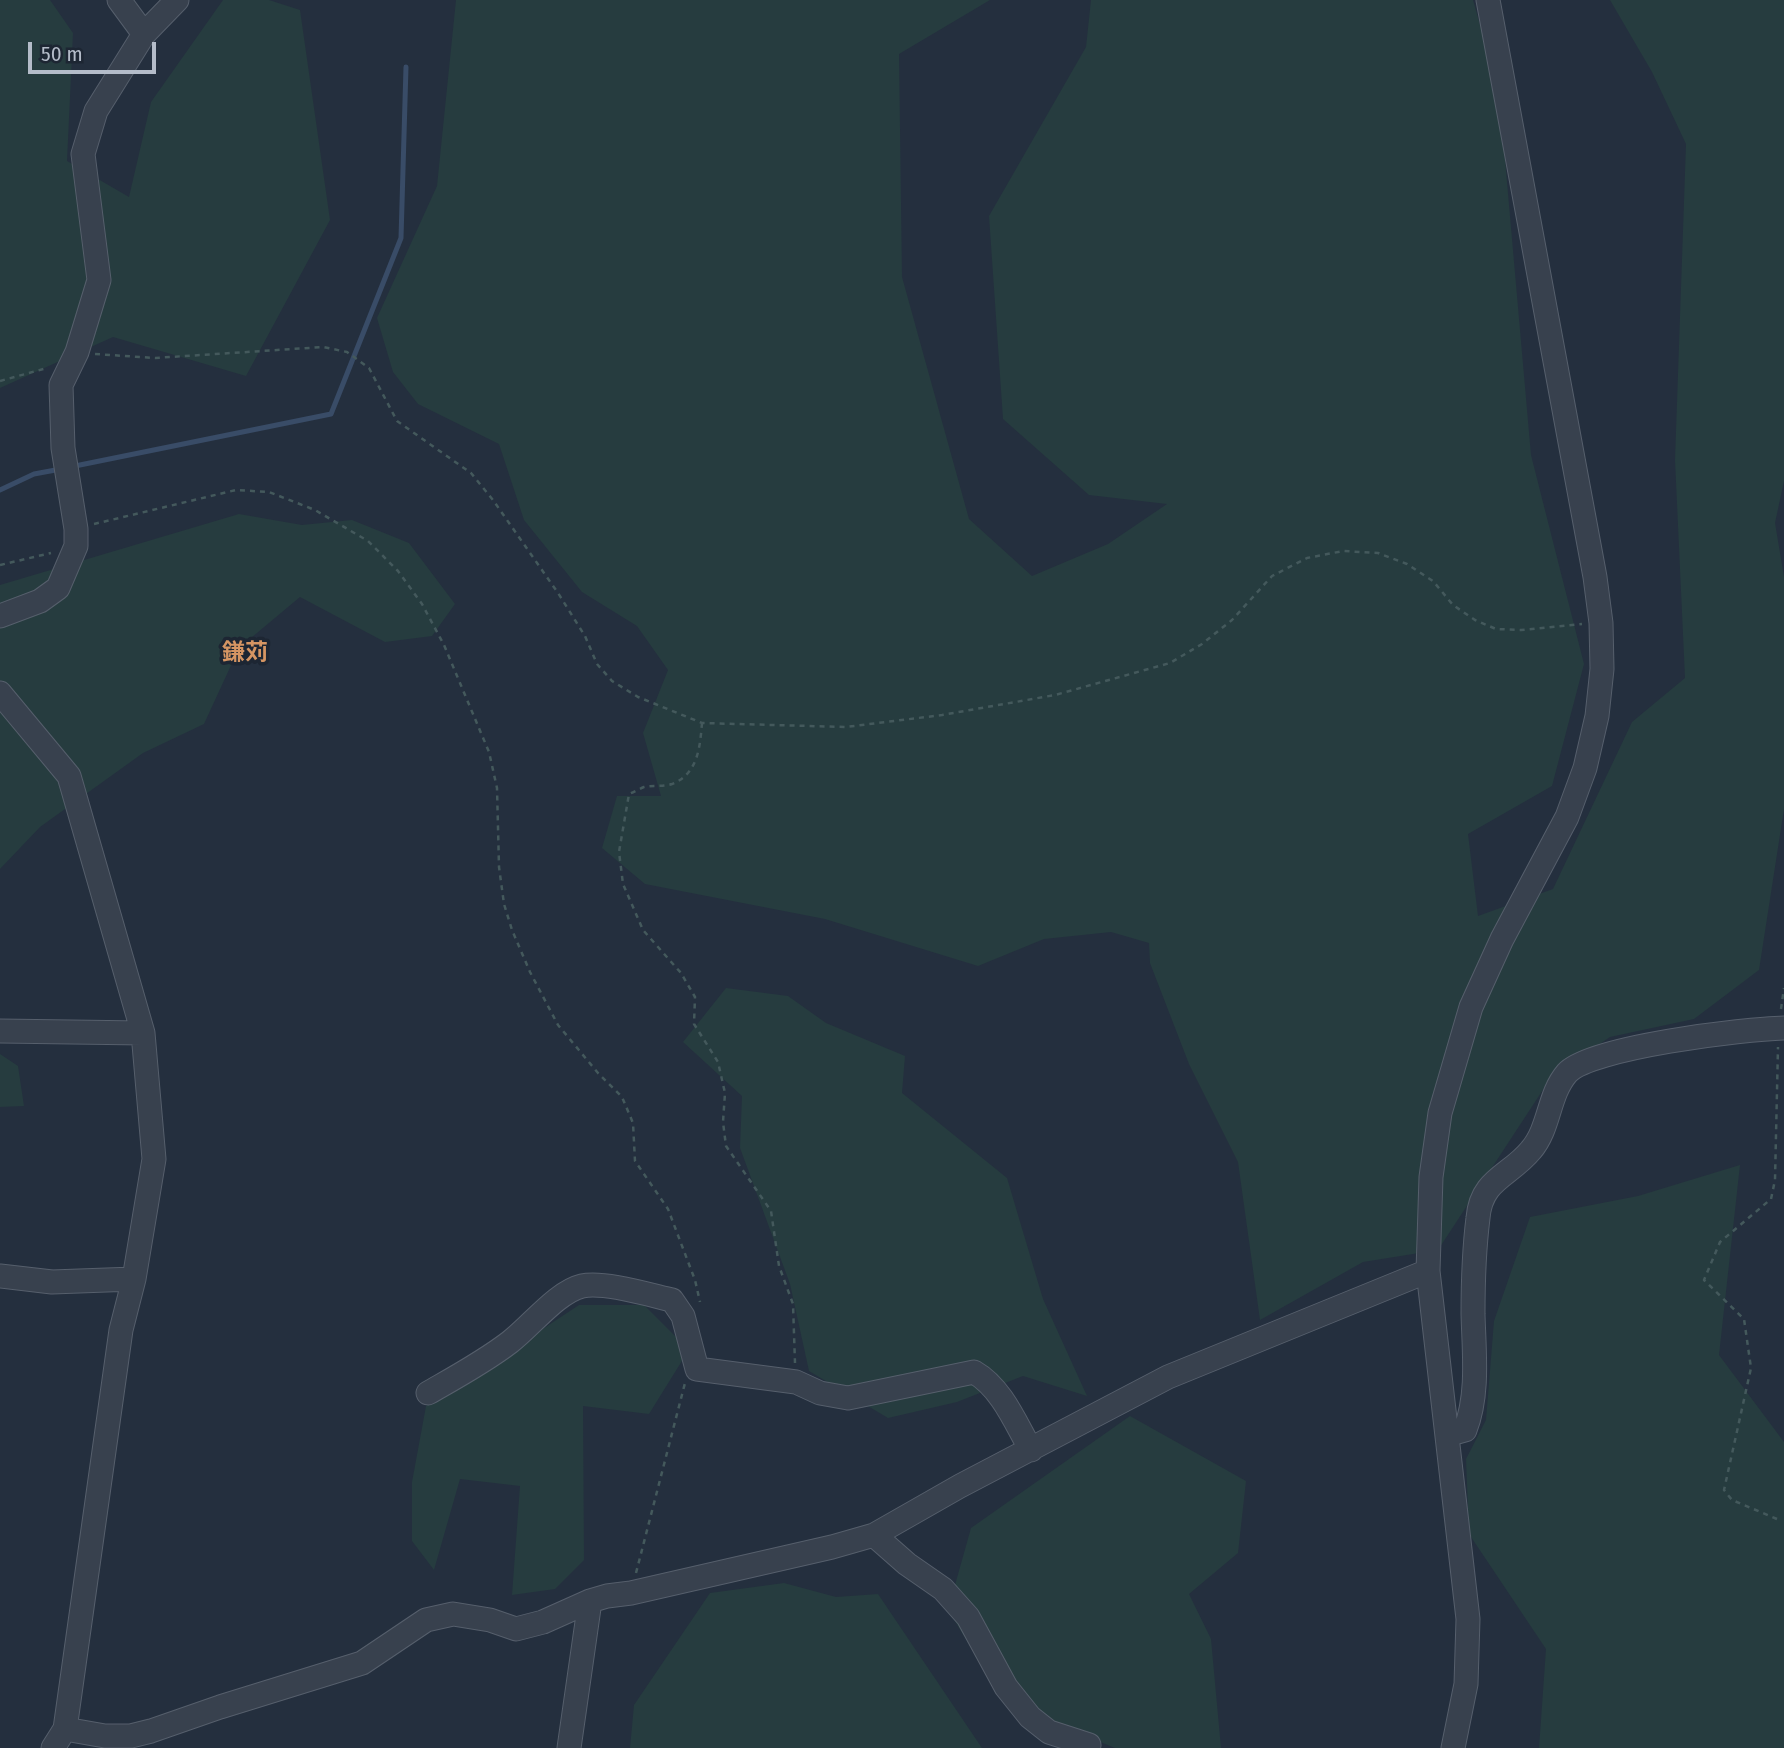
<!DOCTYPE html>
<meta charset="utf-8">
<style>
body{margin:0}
#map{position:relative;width:1784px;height:1748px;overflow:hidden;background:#242f3e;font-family:"Fira Sans Condensed",sans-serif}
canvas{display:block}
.scale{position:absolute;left:28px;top:42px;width:128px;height:32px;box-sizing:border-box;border:4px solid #b4bcc9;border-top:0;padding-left:9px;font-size:21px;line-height:24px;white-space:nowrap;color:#b4bcc9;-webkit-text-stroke:5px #1d2633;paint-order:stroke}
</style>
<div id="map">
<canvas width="1784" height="1748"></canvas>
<div class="scale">50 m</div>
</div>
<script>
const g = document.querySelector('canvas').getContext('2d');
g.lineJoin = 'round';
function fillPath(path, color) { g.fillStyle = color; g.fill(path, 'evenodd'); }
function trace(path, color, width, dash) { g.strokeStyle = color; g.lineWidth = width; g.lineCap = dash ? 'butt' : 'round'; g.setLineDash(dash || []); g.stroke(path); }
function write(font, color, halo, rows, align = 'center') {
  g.font = font + ' "Fira Sans Condensed","Noto Sans JP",sans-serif'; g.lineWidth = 7; g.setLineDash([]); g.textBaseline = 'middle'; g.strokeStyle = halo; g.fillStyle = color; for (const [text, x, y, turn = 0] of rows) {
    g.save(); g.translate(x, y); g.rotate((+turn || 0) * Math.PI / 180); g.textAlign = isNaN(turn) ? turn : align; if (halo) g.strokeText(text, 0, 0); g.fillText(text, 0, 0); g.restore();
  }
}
fillPath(new Path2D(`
 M0 0H50L73 33 67 161 129 197 151 102 223 0H269L300 10 330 220 246 376 113 337 0 388Z
 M456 0H990L899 54 902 277 969 519 1032 576 1108 544 1167 504 1089 495 1003 419 989 216 1086 47 1091 0H1473L1499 91 1531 455 1584 664 1552 786 1468 834 1478 916 1553 889 1632 722 1685 678 1675 460 1686 144 1652 72 1610 0H1784V481L1775 523 1784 577V809L1759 970 1694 1019 1610 1037 1552 1076 1438 1250 1363 1262 1260 1320 1238 1162 1189 1064 1150 963 1149 943 1111 932 1044 939 978 966 825 919 645 884 602 848 617 796H661L643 733 668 670 637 626 582 592 524 520 499 444 418 404 393 372 377 318 437 186Z
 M239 514 302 525 352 520 409 543 455 604 432 636 385 642 300 597 239 648 204 724 143 753 40 827 0 869V585Z
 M726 988 788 996 826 1023 905 1056 902 1093 1007 1178 1043 1299 1087 1396 1023 1376 957 1402 888 1418 809 1371 790 1284 740 1148 742 1096 683 1042Z
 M0 1054 18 1066 24 1106 0 1107Z
 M1740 1165 1719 1355 1784 1442V1748H1539L1546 1649 1469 1534 1466 1459 1486 1420 1494 1321 1530 1217 1638 1196Z
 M579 1305H644L676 1337 685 1356 649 1414 583 1406 584 1560 555 1589 512 1595 520 1486 460 1479 434 1570 412 1541V1482L426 1406Z
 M1130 1416 1246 1481 1238 1553 1189 1594 1211 1639 1221 1748H1115L1005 1703 948 1610 971 1528Z
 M784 1583 836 1597 878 1594 982 1748H630L634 1705 710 1593Z`), '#263c3f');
trace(new Path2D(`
 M70 467 331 414 401 238 406 67
 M0 490 34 474 61 469`), '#394c67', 5);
const minor = new Path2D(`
 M119 0 144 34
 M0 616 40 601 58 588 76 546V529L63 448 61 385 77 352 99 280 83 154 96 111 144 34 177 0
 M0 693 69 776 143 1033 154 1159 134 1279 121 1330 65 1729
 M0 1031 143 1033
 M0 1276 52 1282 134 1279
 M428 1393C456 1377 484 1362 510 1342 531 1326 557 1292 582 1286 603 1281 650 1295 672 1300L683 1316 697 1369 796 1382 820 1393 848 1398 974 1372C1002 1388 1016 1424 1031 1450
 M1447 1435 1465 1430C1479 1394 1474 1352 1473 1314 1473 1282 1474 1250 1478 1218 1481 1179 1510 1176 1531 1150 1550 1128 1548 1095 1567 1073 1590 1047 1745 1029 1784 1028
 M874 1535 907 1564 943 1589 968 1617 1006 1687 1030 1717 1049 1732 1089 1745
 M53 1748 65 1729 105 1736H131L151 1731 220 1707 362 1663 426 1620 453 1614 490 1620 516 1629 543 1622 590 1601 607 1596 631 1593 832 1547 874 1535 960 1486 1168 1377 1428 1271
 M569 1748 590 1601
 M1453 1748 1466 1684 1468 1619 1428 1271 1431 1177 1440 1113 1471 1007 1502 939 1567 817 1585 768 1597 716 1602 669 1601 623 1595 577 1488 0`);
trace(minor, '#565f6c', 25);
trace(new Path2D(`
 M95 354 155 358 323 347 347 352 369 368 397 421 471 473 493 500 558 593 585 636 597 664 612 681 638 697 702 723 846 727 942 715 1055 695 1170 663 1202 644 1232 620 1272 576 1307 558 1343 551 1378 553 1407 564 1433 581 1453 605 1475 620 1496 629 1521 630 1582 624
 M0 381 47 368
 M94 524 236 490 269 492 315 510 368 541 398 571 422 604 444 645 489 752 497 788 499 867 504 904 512 930 530 972 558 1025 598 1073 622 1097 633 1123 635 1161 668 1209 695 1280 700 1302
 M0 565 51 553
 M702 723C700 747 698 774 672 784 663 787 653 785 644 787 639 789 634 792 629 794L619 852 623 884 643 930 681 973 695 997 694 1024 718 1062 725 1093 723 1122 726 1146 771 1211 779 1266 793 1304 795 1363
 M1781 1009 1784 988
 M1777 1519 1732 1500 1724 1490 1751 1368 1744 1319 1704 1280 1720 1242 1771 1199 1775 1180 1778 1047
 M636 1573 685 1383`), '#44595c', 2.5, [5, 5]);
trace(minor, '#38414e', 23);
write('bold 23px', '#d59563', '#1d2633', [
 ["鎌苅",245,654]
]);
</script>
